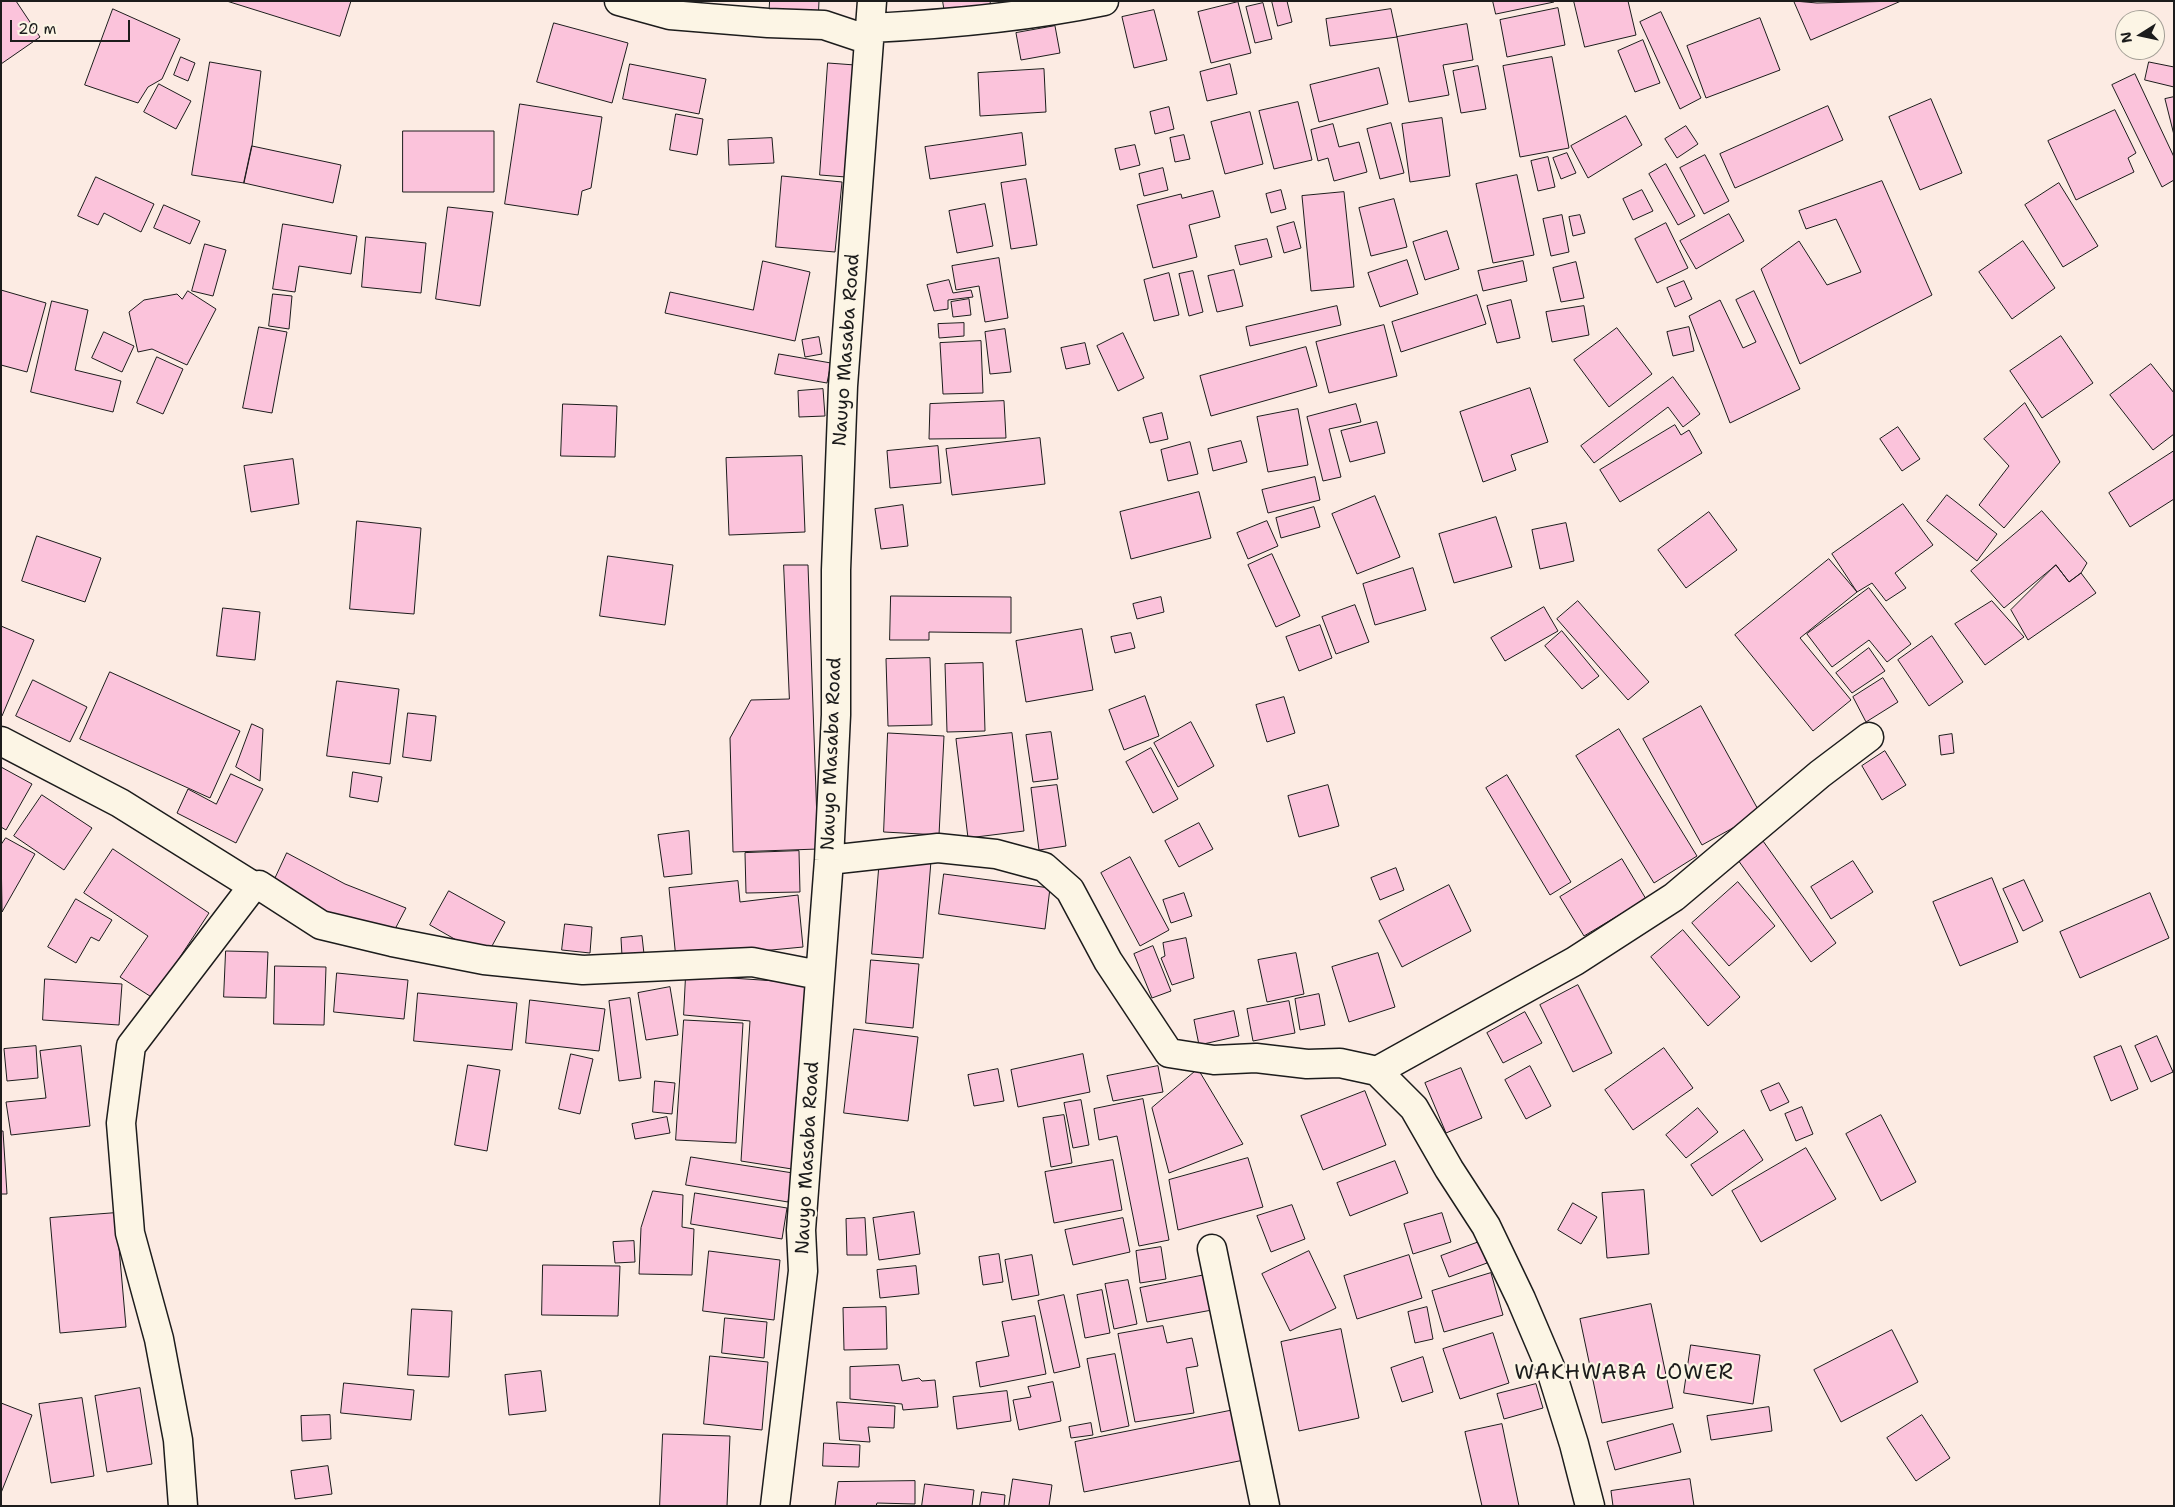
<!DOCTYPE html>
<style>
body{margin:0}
#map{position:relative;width:2175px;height:1507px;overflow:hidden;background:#fcebe3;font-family:"Shantell Sans",sans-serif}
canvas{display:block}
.frame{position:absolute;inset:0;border:2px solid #1c1c1c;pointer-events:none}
.north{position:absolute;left:2115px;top:10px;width:50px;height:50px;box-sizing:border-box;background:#fcf5e5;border:1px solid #a29e95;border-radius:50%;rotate:260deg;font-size:14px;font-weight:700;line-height:20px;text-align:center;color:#1c1c1c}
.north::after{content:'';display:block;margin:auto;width:18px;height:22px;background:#1c1c1c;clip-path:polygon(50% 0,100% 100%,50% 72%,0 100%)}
.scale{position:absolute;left:10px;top:20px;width:120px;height:22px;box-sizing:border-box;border:2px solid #1c1c1c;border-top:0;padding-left:6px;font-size:15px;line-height:18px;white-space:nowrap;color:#1c1c1c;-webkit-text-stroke:4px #fcf5e5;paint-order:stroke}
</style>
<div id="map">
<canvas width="2175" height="1507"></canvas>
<div class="frame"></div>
<div class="north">N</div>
<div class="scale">20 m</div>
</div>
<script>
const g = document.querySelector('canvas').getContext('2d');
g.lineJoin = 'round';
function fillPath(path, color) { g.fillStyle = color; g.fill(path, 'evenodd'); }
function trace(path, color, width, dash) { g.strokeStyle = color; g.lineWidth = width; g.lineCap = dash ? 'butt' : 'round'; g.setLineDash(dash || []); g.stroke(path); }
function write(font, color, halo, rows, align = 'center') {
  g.font = font + ' "Shantell Sans",sans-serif'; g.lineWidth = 4.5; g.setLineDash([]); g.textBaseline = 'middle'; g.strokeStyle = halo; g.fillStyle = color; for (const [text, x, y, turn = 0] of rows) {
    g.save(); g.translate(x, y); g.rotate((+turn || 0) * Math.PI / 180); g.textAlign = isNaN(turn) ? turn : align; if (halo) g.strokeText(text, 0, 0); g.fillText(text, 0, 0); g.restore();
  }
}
const building = new Path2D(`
 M1 1H16L40 37 1 64Z
 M227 1H351L340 36Z
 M770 1H819L818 23 769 19Z
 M943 1H990L991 8 945 14Z
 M1272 1H1287L1292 22 1278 26Z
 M1493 1H1554V2L1496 14Z
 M1574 1H1628L1636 35 1585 47Z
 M1794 1 1817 3 1901 1 1811 40Z
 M1238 2 1251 53 1211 63 1198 12Z
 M1263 3 1272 39 1255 43 1246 7Z
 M1558 8 1565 45 1507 57 1500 20Z
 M113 9 180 39 162 79 148 87 138 103 85 85Z
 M1391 9 1397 37 1330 46 1326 19Z
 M1154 10 1167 60 1134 68 1122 17Z
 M1661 12 1701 98 1680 109 1640 22Z
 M1760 18 1780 70 1706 98 1687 46Z
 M554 23 628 43 612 103 537 82Z
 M1467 24 1473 60 1443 65 1449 95 1409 102 1397 37Z
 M1055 26 1060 53 1021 60 1016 33Z
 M1643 40 1660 83 1635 92 1618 51Z
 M181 57 195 63 188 81 174 75Z
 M1552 57 1569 148 1520 157 1503 66Z
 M210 62 261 71 252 146 244 183 192 175Z
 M2149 62 2174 67V87L2145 80Z
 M828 63 855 65 846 177 820 175Z
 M630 64 706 79 699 114 623 99Z
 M1230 64 1237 94 1207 101 1200 72Z
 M1478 66 1486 109 1461 113 1453 71Z
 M1379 68 1388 104 1319 122 1310 85Z
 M1044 69 1046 112 980 116 978 73Z
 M2135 74 2174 157V180L2162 187 2112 85Z
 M159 84 191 101 176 129 144 112Z
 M2174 97V135L2165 99Z
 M1931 99 1962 173 1920 190 1889 117Z
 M1298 102 1312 160 1274 169 1259 111Z
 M520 104 602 117 591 188 582 191 578 215 505 204Z
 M1828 106 1843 140 1735 188 1720 154Z
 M1169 107 1174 129 1155 134 1150 112Z
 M2115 110 2136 153 2128 158 2134 172 2076 200 2048 141Z
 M1250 112 1263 164 1225 174 1211 122Z
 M676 114 703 119 697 155 670 150Z
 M1626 116 1642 145 1588 178 1571 146Z
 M1442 118 1450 176 1410 182 1402 124Z
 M1391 123 1404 173 1380 179 1367 129Z
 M1333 124 1339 147 1359 142 1367 172 1334 181 1328 158 1318 161 1311 130Z
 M1686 126 1698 144 1677 158 1665 139Z
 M403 131H494V192H403Z
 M1022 133 1026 165 930 179 925 147Z
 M1184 135 1190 159 1175 162 1170 138Z
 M772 138 774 163 729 165 728 140Z
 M1135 145 1140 165 1120 170 1115 149Z
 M252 146 341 165 333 203 244 183Z
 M1567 153 1576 173 1561 179 1553 158Z
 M1705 155 1729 201 1704 214 1680 168Z
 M1548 157 1555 187 1538 191 1531 161Z
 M1666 164 1695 216 1678 225 1649 174Z
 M1163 168 1168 190 1144 196 1139 174Z
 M1517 175 1534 255 1493 263 1476 184Z
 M782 176 842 182 835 252 776 247Z
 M96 177 154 204 141 232 104 213 98 225 78 216Z
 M1026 179 1037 245 1011 249 1001 183Z
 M1882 181 1932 295 1800 364 1761 269 1799 241 1827 285 1861 272 1836 219 1806 229 1799 211Z
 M2059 183 2098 246 2063 267 2025 205Z
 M1281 190 1286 209 1271 213 1266 194Z
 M1642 190 1653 211 1633 220 1623 199Z
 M1213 191 1220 217 1189 225 1197 257 1153 268 1137 205 1181 194 1182 198Z
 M1344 192 1354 287 1311 291 1302 196Z
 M1394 199 1407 247 1371 256 1359 208Z
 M985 204 993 246 957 253 949 211Z
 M164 205 200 221 190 244 154 228Z
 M448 207 493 212 480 306 436 299Z
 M1729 214 1744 241 1696 269 1680 241Z
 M1562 215 1569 252 1551 256 1543 219Z
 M1580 215 1585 233 1573 236 1569 217Z
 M1294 222 1301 248 1284 253 1277 227Z
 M1666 223 1688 268 1657 283 1635 239Z
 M283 224 357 236 351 274 299 266 295 292 273 289Z
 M1447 231 1459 269 1425 280 1413 242Z
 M366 237 426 243 421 293 362 287Z
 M1267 239 1272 257 1240 265 1235 246Z
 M2023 241 2055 288 2012 319 1979 272Z
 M205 244 226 250 213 296 192 291Z
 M999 258 1008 318 985 322 979 286 956 290 952 266Z
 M1407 260 1418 294 1380 307 1368 273Z
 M763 261 810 272 795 341 665 313 670 292 753 310Z
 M1523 261 1527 281 1483 291 1478 271Z
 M1576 262 1584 298 1561 302 1553 268Z
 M1234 270 1243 306 1217 312 1208 276Z
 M1193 271 1203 312 1189 316 1179 274Z
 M1169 273 1179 315 1154 321 1144 280Z
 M949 280 953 293 971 290 973 297 948 300V309L934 311 927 285Z
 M1684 281 1692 299 1675 307 1667 288Z
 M1 290 46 303 27 372 1 365Z
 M188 291 216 309 187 365 152 349 138 352 129 312 144 300 177 294 182 299Z
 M1754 291 1800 389 1730 423 1689 316 1720 300 1743 348 1756 342 1736 300Z
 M273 294 292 296 289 329 269 326Z
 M1477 295 1486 324 1401 352 1392 322Z
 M969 299 971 315 953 317 951 302Z
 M1511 300 1520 338 1497 343 1487 306Z
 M52 301 88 310 75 370 121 381 113 412 31 392Z
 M1337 306 1341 325 1250 346 1246 327Z
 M1584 306 1589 335 1552 342 1546 312Z
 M964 323V336L939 338 938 324Z
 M1384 325 1397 376 1329 393 1316 342Z
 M259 327 287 332 272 413 243 408Z
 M1689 327 1694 351 1673 356 1667 332Z
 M1617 328 1652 374 1609 407 1574 360Z
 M1005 329 1011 372 990 374 985 332Z
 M104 332 134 346 122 372 92 358Z
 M1123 333 1144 378 1118 391 1097 346Z
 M2061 336 2093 383 2042 418 2010 371Z
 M819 337 822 354 805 357 802 340Z
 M981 341 983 393 943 394 940 343Z
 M1085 343 1090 364 1066 369 1061 348Z
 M1306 347 1317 386 1211 416 1200 376Z
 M779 354 831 363 827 383 775 374Z
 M157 357 183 369 163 414 137 403Z
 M2151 364 2174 393V434L2153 450 2110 395Z
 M1673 377 1700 414 1683 427 1668 407 1594 463 1581 446Z
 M1530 388 1548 442 1511 455 1516 470 1483 482 1460 412Z
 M823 389 825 416 799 417 798 391Z
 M1004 401 1006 438 929 439 930 404Z
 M2025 403 2060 462 2004 528 1979 505 2009 466 1984 439Z
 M563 404 617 406 615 457 561 456Z
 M1356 404 1361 422 1329 429 1341 477 1323 481 1307 417Z
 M1298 409 1308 465 1268 472 1257 417Z
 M1162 413 1168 439 1150 443 1143 418Z
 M1377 422 1385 453 1350 462 1341 431Z
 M1675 425 1681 435 1689 430 1702 453 1620 502 1600 470Z
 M1898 427 1920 459 1902 471 1880 439Z
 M1040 438 1045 484 952 495 946 449Z
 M1241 441 1247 462 1213 471 1208 449Z
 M1190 442 1198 474 1168 481 1161 450Z
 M938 446 941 483 890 488 887 451Z
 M2174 451V499L2130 527 2109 493Z
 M802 456 805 532 729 535 726 458Z
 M293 459 299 504 251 512 244 466Z
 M1315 477 1320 500 1268 513 1262 490Z
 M1199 492 1211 538 1131 559 1120 512Z
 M1947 495 1997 534 1977 561 1927 521Z
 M1375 496 1400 557 1357 574 1332 514Z
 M1903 504 1933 545 1895 573 1906 588 1886 601 1872 583 1857 592 1832 554Z
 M903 505 908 546 881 549 875 509Z
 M1314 507 1320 527 1281 538 1276 518Z
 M2042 511 2087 563 2081 573 2069 582 2056 565 2004 608 1971 571Z
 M1709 512 1737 550 1686 588 1658 550Z
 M1496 517 1512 567 1454 583 1439 534Z
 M357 521 421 528 414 614 350 609Z
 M1267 521 1278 546 1248 559 1237 533Z
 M1566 523 1574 561 1540 569 1532 530Z
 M37 536 101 558 85 602 22 581Z
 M1272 554 1300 616 1276 627 1248 565Z
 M608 556 673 565 665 625 600 616Z
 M1829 559 1857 592 1800 638 1851 700 1813 731 1735 635Z
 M784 565H808L818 849 733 852 730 738 751 700 789 699Z
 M2056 565 2069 582 2081 573 2096 593 2028 640 2011 610Z
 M1413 568 1426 610 1375 625 1363 584Z
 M1869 588 1911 644 1887 662 1869 640 1832 667 1807 634Z
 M891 596 1011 597V633L929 632V640H890Z
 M1161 597 1164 612 1137 619 1133 604Z
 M1578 601 1649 682 1628 700 1557 619Z
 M1992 601 2024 637 1985 665 1955 624Z
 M1355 605 1369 642 1336 654 1322 617Z
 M1544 607 1558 631 1505 661 1491 638Z
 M223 608 260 612 255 660 217 656Z
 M1320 625 1332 658 1299 671 1286 637Z
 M1 626 34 640 2 716H1Z
 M1082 629 1093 690 1026 702 1016 641Z
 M1562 631 1599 676 1582 689 1545 646Z
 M1131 633 1135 648 1115 653 1111 637Z
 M1932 636 1963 682 1929 706 1898 660Z
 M1869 648 1885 671 1852 693 1836 673Z
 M930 658 932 725 888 726 886 659Z
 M983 663 985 731 947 732 945 664Z
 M110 672 240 731 210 798 80 739Z
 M1883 678 1898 702 1866 722 1853 697Z
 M33 680 87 707 70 742 16 716Z
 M337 681 399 689 390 764 327 756Z
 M1145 696 1159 736 1124 750 1109 710Z
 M1284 697 1295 733 1267 742 1256 705Z
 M1701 706 1760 813 1702 845 1643 739Z
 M408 713 436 716 431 761 403 757Z
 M1191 722 1214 766 1178 787 1154 743Z
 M252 724 263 729 260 781 236 767Z
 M1619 729 1697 856 1654 883 1576 756Z
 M1051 732 1058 779 1033 782 1026 735Z
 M888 733 944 736 939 835 884 832Z
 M1012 733 1024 831 968 838 956 739Z
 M1952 734 1954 753 1941 755 1939 736Z
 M1151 748 1178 799 1153 813 1126 762Z
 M1885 751 1906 785 1882 800 1862 766Z
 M1 767 32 784 6 830 1 827Z
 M353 772 382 777 378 802 350 797Z
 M231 774 263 789 236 843 177 813 188 789 216 804Z
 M1507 775 1571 882 1550 895 1486 788Z
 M1057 785 1066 846 1039 850 1031 788Z
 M1328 785 1339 826 1299 837 1288 796Z
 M42 795 92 828 64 870 14 836Z
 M1199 823 1213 849 1179 867 1165 841Z
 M689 831 692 874 664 877 658 835Z
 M6 838 35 854 2 912 1 845Z
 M1763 841 1836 943 1811 962 1738 860Z
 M113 849 209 913 153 998 120 977 148 936 84 893Z
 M799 851 800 892 746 893 745 853Z
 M287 853 345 884 406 908 393 933 330 917 274 881Z
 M880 857 931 861 923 958 872 954Z
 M1130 857 1169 930 1140 946 1101 873Z
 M1622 859 1646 899 1584 936 1560 897Z
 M1853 861 1873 892 1831 919 1811 887Z
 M1396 868 1404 890 1380 900 1371 878Z
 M944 874 1050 888 1045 929 939 914Z
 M1992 878 2018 942 1960 966 1933 902Z
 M2024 880 2043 921 2023 931 2003 889Z
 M738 881 740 902 798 895 803 947 676 959 669 888Z
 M1738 882 1775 926 1729 966 1692 923Z
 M1449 885 1471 931 1402 967 1379 921Z
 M449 891 505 922 486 957 430 925Z
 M1184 893 1192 916 1171 923 1163 900Z
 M2150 893 2169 938 2080 978 2060 932Z
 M76 899 112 920 99 941 91 937 76 963 48 947Z
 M565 924 592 927 590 953 562 950Z
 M1683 930 1740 997 1708 1026 1651 957Z
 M642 936 644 954 622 956 621 938Z
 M1186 938 1194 978 1172 985 1161 958 1165 956 1163 943Z
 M1153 946 1171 991 1152 998 1134 954Z
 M226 951 268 952 266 998 224 997Z
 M1296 953 1304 994 1267 1002 1258 960Z
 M1378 953 1395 1007 1349 1022 1332 967Z
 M871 960 919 964 913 1028 866 1023Z
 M275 966 326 967 324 1025 274 1024Z
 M337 973 408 980 404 1019 334 1012Z
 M686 975 806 983 792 1169 741 1161 750 1021 684 1015Z
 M45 979 122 984 119 1025 43 1020Z
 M1578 985 1612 1053 1573 1072 1540 1005Z
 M670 987 678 1035 646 1040 638 993Z
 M418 993 517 1003 512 1050 414 1041Z
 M1319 994 1325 1025 1300 1030 1295 999Z
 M630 998 641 1078 619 1081 609 1001Z
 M530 1000 605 1009 599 1051 526 1043Z
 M1289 1001 1295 1033 1253 1041 1247 1009Z
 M1234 1011 1239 1036 1199 1045 1194 1020Z
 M1525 1012 1542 1043 1503 1063 1487 1033Z
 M684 1020 743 1023 736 1143 676 1140Z
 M854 1029 918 1037 908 1121 844 1113Z
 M2157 1036 2173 1072 2151 1082 2135 1046Z
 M36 1046 38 1078 7 1081 4 1049Z
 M81 1046 90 1126 11 1135 6 1102 46 1098 40 1051Z
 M2121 1046 2138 1089 2111 1101 2094 1057Z
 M1664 1048 1693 1088 1633 1130 1605 1090Z
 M571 1054 593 1059 580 1114 559 1109Z
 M1083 1054 1090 1092 1018 1107 1011 1070Z
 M468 1065 500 1070 487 1151 455 1145Z
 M1158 1066 1163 1092 1113 1101 1107 1076Z
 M1530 1066 1551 1106 1526 1119 1505 1080Z
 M1461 1068 1482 1118 1446 1133 1425 1083Z
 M998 1069 1004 1101 974 1106 968 1075Z
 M1198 1069 1243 1144 1169 1173 1152 1108Z
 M655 1081 675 1083 672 1114 653 1112Z
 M1779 1083 1789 1102 1770 1111 1761 1091Z
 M1365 1091 1386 1145 1323 1170 1301 1116Z
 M1143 1099 1169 1240 1139 1246 1117 1136 1099 1140 1094 1109Z
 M1081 1100 1089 1145 1073 1148 1064 1103Z
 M1802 1107 1813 1134 1796 1141 1785 1114Z
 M1698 1108 1718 1132 1686 1158 1666 1135Z
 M1064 1115 1072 1163 1051 1167 1043 1118Z
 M1881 1115 1916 1182 1881 1201 1846 1134Z
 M667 1117 670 1133 635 1139 632 1124Z
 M1744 1130 1763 1160 1712 1196 1691 1165Z
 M1 1131H3L7 1194H1Z
 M1806 1148 1836 1199 1761 1242 1732 1191Z
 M691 1157 793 1173 788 1202 686 1185Z
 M1248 1158 1263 1207 1178 1230 1169 1180Z
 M1113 1160 1122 1210 1054 1223 1045 1172Z
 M1395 1161 1408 1193 1350 1216 1337 1183Z
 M1644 1190 1649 1254 1607 1258 1602 1193Z
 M653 1191 683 1195 682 1227 694 1229 692 1275 639 1274 641 1228Z
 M695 1193 787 1208 782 1239 691 1224Z
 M1573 1203 1597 1217 1581 1244 1558 1230Z
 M1292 1205 1305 1239 1271 1252 1257 1216Z
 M914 1212 920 1254 879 1260 873 1218Z
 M116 1213 126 1327 60 1333 50 1218Z
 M1442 1213 1451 1242 1413 1254 1404 1224Z
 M865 1218 867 1255H847L846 1219Z
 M1123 1218 1130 1252 1073 1265 1065 1230Z
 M634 1241 635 1262 615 1263 613 1242Z
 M1479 1242 1487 1263 1449 1277 1441 1256Z
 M1161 1247 1166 1279 1140 1283 1136 1251Z
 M709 1251 780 1260 774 1320 703 1311Z
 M1309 1251 1336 1308 1290 1331 1262 1274Z
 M999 1254 1003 1282 983 1285 979 1257Z
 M1032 1255 1039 1295 1012 1300 1005 1260Z
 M1409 1255 1422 1298 1357 1319 1344 1276Z
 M543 1265 620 1266 618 1316 542 1315Z
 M916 1266 919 1294 880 1298 877 1270Z
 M1491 1273 1503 1315 1444 1332 1432 1291Z
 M1205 1275 1212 1310 1147 1322 1140 1288Z
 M1128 1280 1137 1324 1114 1329 1105 1284Z
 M1102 1290 1110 1333 1085 1338 1077 1295Z
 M1064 1295 1080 1367 1054 1373 1038 1301Z
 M1651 1304 1673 1408 1602 1423 1580 1319Z
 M886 1307 887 1349 844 1350 843 1308Z
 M1427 1307 1433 1339 1415 1343 1408 1312Z
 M412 1309 452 1311 449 1377 408 1375Z
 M1035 1316 1046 1374 980 1387 976 1362 1009 1356 1002 1322Z
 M725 1318 767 1322 764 1358 722 1353Z
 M1163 1326 1167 1343 1192 1338 1198 1366 1186 1368 1194 1413 1135 1422 1118 1334Z
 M1341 1329 1359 1418 1299 1431 1281 1342Z
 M1892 1330 1918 1382 1841 1422 1814 1370Z
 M1493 1333 1509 1383 1460 1399 1443 1349Z
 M1691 1345 1760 1355 1753 1404 1684 1393Z
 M1115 1354 1129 1426 1101 1432 1087 1359Z
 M710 1356 768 1362 762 1430 704 1424Z
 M1423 1357 1433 1392 1402 1402 1391 1368Z
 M899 1365 902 1381 919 1378 922 1381 935 1380 938 1407 903 1410 902 1404 850 1399V1367Z
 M541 1371 546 1411 509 1415 505 1375Z
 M1053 1382 1061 1421 1019 1430 1013 1400 1031 1397 1028 1387Z
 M344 1383 414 1390 411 1420 341 1413Z
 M1536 1384 1543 1408 1504 1419 1497 1394Z
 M140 1388 152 1464 107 1472 95 1396Z
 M1007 1391 1011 1421 957 1429 953 1397Z
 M82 1398 94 1476 51 1483 39 1404Z
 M837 1402 895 1406 894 1428 868 1427 870 1442 840 1440Z
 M1 1403 32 1415 1 1493Z
 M1769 1407 1772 1431 1711 1440 1707 1416Z
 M1239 1409 1249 1459 1084 1492 1075 1442Z
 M330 1415 331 1439 302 1441 301 1416Z
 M1922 1415 1950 1458 1916 1481 1887 1438Z
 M1091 1423 1093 1435 1071 1438 1069 1427Z
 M1502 1424 1519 1506H1482L1465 1432Z
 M1673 1424 1681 1452 1615 1470 1607 1442Z
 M663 1434 730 1436 727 1506H660Z
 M824 1443 860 1445 859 1467 823 1466Z
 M328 1466 332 1494 295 1499 291 1471Z
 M1013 1479 1052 1485 1049 1506H1009Z
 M1690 1479 1694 1506H1613L1611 1491Z
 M915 1481V1504L877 1503 876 1506H835L838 1482Z
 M925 1484 974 1490 972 1506H922Z
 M982 1492 1005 1495 1004 1506H980Z`);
fillPath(building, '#fbc3db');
trace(building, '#1c1c1c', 1);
const minor = new Path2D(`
 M619 1 670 15 768 23 824 25 869 40
 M871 28C949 24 1027 17 1104 1
 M1 741 120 803 253 886 259 885 321 925 392 942 484 960 583 970 752 962 819 975
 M829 860 938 848 996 854 1044 867 1070 890 1108 961 1169 1053 1214 1060 1256 1058 1307 1064 1340 1063 1377 1071 1414 1108 1449 1169 1486 1226 1521 1299 1550 1367 1574 1444 1590 1506
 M1377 1071 1575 961 1674 897 1820 774 1869 737
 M1212 1249 1265 1506
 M183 1506 178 1440 159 1339 130 1233 121 1123 131 1046 253 886
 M775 1506 803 1271 801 1230 829 860 836 715V570L843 386 872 1`);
trace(minor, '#1c1c1c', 31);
trace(minor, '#fcf5e5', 28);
write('19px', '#1c1c1c', '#fcf5e5', [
 ["Nauyo Masaba Road",847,350,-86],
 ["Nauyo Masaba Road",832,754,-88],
 ["Nauyo Masaba Road",808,1158,-87]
]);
g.letterSpacing = '1px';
write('21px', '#1c1c1c', '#fcf5e5', [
 ["WAKHWABA LOWER",1624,1374]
]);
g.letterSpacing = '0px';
</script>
